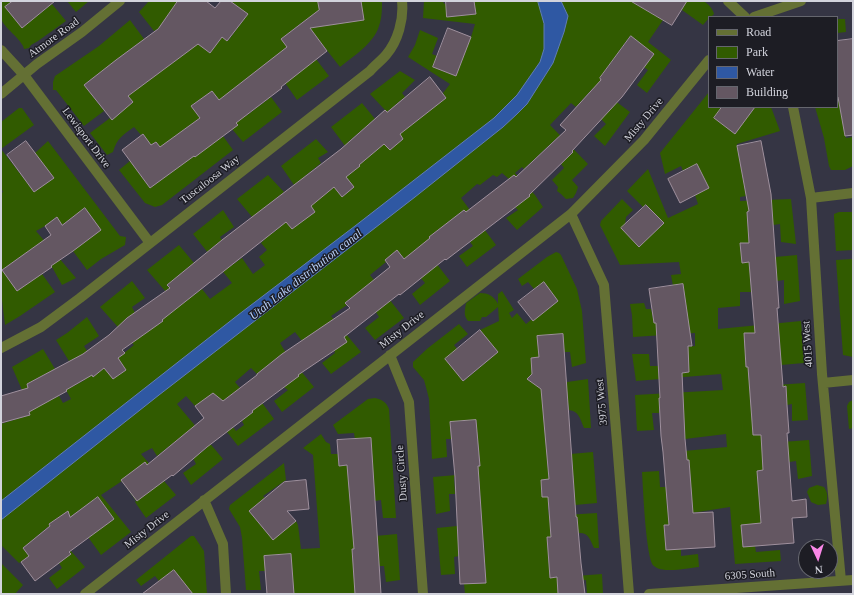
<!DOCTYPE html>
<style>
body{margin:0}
#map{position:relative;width:854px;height:595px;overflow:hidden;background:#353544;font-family:Georgia,serif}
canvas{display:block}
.frame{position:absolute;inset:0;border:2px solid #d2d3dc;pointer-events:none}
.legend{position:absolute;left:708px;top:16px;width:130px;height:92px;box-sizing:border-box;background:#1d1d24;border:1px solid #65666e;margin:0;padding:5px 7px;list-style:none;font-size:12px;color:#d2d3dc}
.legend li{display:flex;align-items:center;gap:8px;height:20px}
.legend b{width:20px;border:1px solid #65666e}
.north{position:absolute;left:798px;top:539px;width:40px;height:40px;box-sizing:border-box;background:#1d1d24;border:1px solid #65666e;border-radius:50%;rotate:176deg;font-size:11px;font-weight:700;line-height:16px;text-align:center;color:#d2d3dc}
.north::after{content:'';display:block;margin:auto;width:14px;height:18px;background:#fa87e7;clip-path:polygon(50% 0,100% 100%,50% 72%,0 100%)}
</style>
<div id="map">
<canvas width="854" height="595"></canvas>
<div class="frame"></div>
<ul class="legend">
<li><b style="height:5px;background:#647034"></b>Road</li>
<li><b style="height:11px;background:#315b00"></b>Park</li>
<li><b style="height:11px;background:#2f58a3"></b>Water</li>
<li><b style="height:11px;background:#645762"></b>Building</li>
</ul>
<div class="north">N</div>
</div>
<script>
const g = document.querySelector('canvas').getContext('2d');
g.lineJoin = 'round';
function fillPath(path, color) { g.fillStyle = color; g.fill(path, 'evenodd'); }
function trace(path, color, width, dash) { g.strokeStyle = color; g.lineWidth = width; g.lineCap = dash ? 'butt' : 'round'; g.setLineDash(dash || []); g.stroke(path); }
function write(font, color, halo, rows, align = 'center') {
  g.font = font + ' Georgia,serif'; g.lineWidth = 3; g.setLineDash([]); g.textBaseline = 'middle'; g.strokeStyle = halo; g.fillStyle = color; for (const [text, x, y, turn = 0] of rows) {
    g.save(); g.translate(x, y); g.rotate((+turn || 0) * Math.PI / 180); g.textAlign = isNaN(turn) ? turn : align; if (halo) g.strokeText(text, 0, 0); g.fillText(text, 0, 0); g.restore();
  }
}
fillPath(new Path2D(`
 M1 1H13L5 7 22 28 52 4 66 21 38 41 31 45 29 48 24 49C23 41 6 29 2 21 0 16 1 7 1 1Z
 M67 1H89L76 12Z
 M149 1H178L161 25 185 42 196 43 210 53 222 37 228 41 248 14 230 1H238L241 2V1H382C382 9 382 18 379 26 374 43 354 56 340 67L304 21 281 39 287 47 316 59 329 76 297 100 270 61 228 93 246 116 271 97 282 112 243 142 232 129 212 91 191 106 200 118 178 134 223 136 233 150 162 205 155 207 145 203 119 170 130 161 150 188 172 172 167 156 156 142 151 145 143 134 141 135 134 127C123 135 117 138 113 152L107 155 90 133 110 118 112 120 133 102 106 68 84 85 104 111 84 126 56 90H53V82L55 76 99 46 130 20 144 39 120 57 141 86 179 58 158 29 154 31 139 12Z
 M424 1H443L444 4 446 3 447 17 475 14 474 1H631L663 20 648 42 671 60 647 93 637 85 648 70 644 67 654 54 630 36 600 78 602 81 598 88 630 112 605 146 594 136 606 124 601 119 593 88 576 107 571 103 550 125 588 164 572 180 578 187 576 193 573 198 566 199 561 194 557 191 558 187 552 180 564 168 561 164 573 152 558 137 524 169 522 167 515 173 535 195 543 207 517 230 506 218 518 210 515 207 509 179 502 173 497 177 493 175 480 185 477 184 461 198 496 245 467 267 459 256 473 246 470 242 482 233 464 210 429 237 430 239 422 245 450 281 420 305 412 294 425 283 397 250 385 260 386 262 370 275 404 318 375 340 365 328 379 317 376 312 386 304 370 283 345 303 347 305 331 316 361 352 331 374 322 363 335 353 334 350 302 341 295 332 280 343 286 353 314 387 282 412 274 401 288 390 284 387 282 354 257 374 251 368 235 382 251 401 257 396 274 419 238 446 227 432 233 427 236 431 244 425 242 421 253 412 237 391 223 401 195 406 186 396 177 404 223 459 191 485 183 473 196 464 193 458 207 448 191 429 157 456 152 448 141 454 176 495 146 518 135 502 136 501 122 481 101 495 131 532 101 555 88 537 114 519 98 497 70 517 68 511 49 524 56 534 85 567 57 589 49 578 62 568 59 563 71 554 48 527 23 548 29 556 19 563 1 545V424L30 415 22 390 12 367 43 349 55 369 27 384 38 406 59 396 63 403 71 399 66 390 85 380 74 359 69 361 56 340 67 333 87 317 99 336 84 346 87 351 79 358 93 377 104 368 113 379 126 370 118 358 134 345 100 307 132 281 145 298 132 307 135 313 124 321 137 339 163 321 161 318 166 292 147 270 179 245 194 263 167 285 182 304 202 289 210 299 232 283 193 234 223 210 234 227 220 237 222 240 212 248 228 268 242 258 253 274 265 265 259 257 267 250 261 243 268 236 237 199 268 175 284 192 258 213 273 233 286 222 292 229 315 212 294 185 281 166 316 139 328 152 318 158 321 163 305 176 322 197 334 187 342 197 354 187 346 177 360 166 331 127 362 103 375 119 348 142 364 160 384 143 390 150 403 139 399 134 385 110 370 94 400 71 415 80 402 93 405 97 395 105 411 125 446 98 443 93 450 84 408 57 415 45 420 30 438 38 432 54 437 56 433 67 456 76 471 37 475 24 423 18Z
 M682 1C686 1 700 0 703 1 708 3 713 9 714 14L711 17H709V18L703 25 682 10 685 3Z
 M837 19H845L846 32 837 33Z
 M709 92V107H722L735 133 755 107H771L780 131 737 144 746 196 740 197V201L791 199 796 244 781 242 780 224 773 225 771 210 747 212 749 243H740L742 262 775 260V257L797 255 800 301 784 304V280L777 281 776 273 750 275 751 292H740V306L718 308V329L801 321 804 363 781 365 779 331 744 334 746 367 758 366 761 386 805 383 808 420 792 421V404L787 405 786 386 750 389 753 435 780 434 782 442 809 440 812 476 798 479 796 461C782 462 771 469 757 471L759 492 790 511 760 513 761 523 741 525 743 547 755 546 756 552 780 550 781 561 735 564 730 507 685 514V524L664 525 666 550 681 549V556L698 554 699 567C688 568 663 574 654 566 646 561 643 486 642 472L659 471 660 487H666L667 507 692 505 689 460H685L684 451 727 447 726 434 685 439 683 397 659 398V413H652L654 430 637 431 635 395 723 390 721 374 636 381 632 354H649L650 366H658L659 374 689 372V359H683V347L695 346V333L633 337 632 315 630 304 644 303 646 309H651L654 323 688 318 683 284 673 286 671 275 681 274 679 262 620 265 600 225 601 221 622 199 633 210 626 217 625 225 622 229 639 246 663 224 646 205 643 207 627 191 648 169 668 218 698 204 695 195 709 188 697 165 683 171 681 166 665 174 660 153Z
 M853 96 841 113 846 138 853 137V166L845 170H831L829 166 824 138 815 107H837V97Z
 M19 108H22L34 125 1 149 34 192 54 178 35 153 48 141 120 236 126 237 125 245 101 259 87 270 73 251 101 230 85 208 62 225 56 217 45 226 36 231 76 278 62 285 52 267 37 246 2 270 17 291 42 274 55 292 20 316 5 325 1 292V193L3 192 1 188V122Z
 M839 212H853V250L836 251 834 217V214Z
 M556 252 559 253 561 255 577 289 582 311 586 363 572 367 570 352H564L563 334 537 336 539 357 531 358 532 374 529 377V381L542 386 567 384V382L588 379 591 428H584C580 419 579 411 569 410L567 395 542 397 546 446 548 456 593 452 597 503 575 505 572 457 547 459 549 479 541 480 542 497H550V506L548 507 549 516 597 513 599 548H594C590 540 589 532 578 533L577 517 550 519 551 537H547L550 578 602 574 603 594H587L586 580 558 582 559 594H465L464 584 486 583 484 540 458 541 459 556 454 557 455 574 441 575 437 528 457 526 482 528 479 476 454 477 455 494H449L450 511 436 514 433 477 468 474V468L480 466 476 420 450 422 451 439H446L447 457 432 459 429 399 427 391 424 380 413 367V362L428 348 459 324 468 334 454 345 457 349 464 381 498 352 480 330 499 321 498 307 486 317H482L480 321H468C463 315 465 310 466 303L480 293C488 293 494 296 498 304V294L502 291 514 310 509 313 512 318 517 313 526 324 532 319 533 320 558 301 544 283 534 289 528 282 522 286 518 279 547 257Z
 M852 259 853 266V316L852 317 853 321V357L843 355 836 260Z
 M375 398C383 400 386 402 389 409L396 518H383L381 500 375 501 374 484 349 486 353 538 397 534 400 580 386 582 384 566H379L377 547 352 549 355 594H294L290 554 264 556 266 571H259L261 590H246L242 538 240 527 229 509 230 505 284 463 286 480 263 496 265 498 249 511 268 534 280 524 285 530 296 521 298 525 301 549 320 548 313 455 303 448 321 434 326 442 330 444 331 454H338L339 466 372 464 371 438 355 439 354 433 338 434 333 425 368 399Z
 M853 400V428L849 429 847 406 849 402Z
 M817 485 824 487C828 493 828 497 826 504L818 505 811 502 807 492 809 488Z
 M191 536H194L204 551 207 594H187L190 591 174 570 159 581 155 576 141 586 136 580Z
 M1 563 23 585 15 594H1Z`), '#315b00');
const water = new Path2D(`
 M538 1H561L568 16 564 32 553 63 527 104 517 114 503 127 415 197 159 395 1 520V501L238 315 355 226 494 118 517 95 540 62 544 49V24Z`);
fillPath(water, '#2f58a3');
trace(water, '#607db4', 1);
const building = new Path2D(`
 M13 1H55L22 28 5 7Z
 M178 1H206L215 8 221 1H230L248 14 227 41 222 37 210 53 198 44 128 96 133 102 112 120 84 85 116 60 158 29Z
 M318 1H361L364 20 310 28 327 51 281 87 282 88 236 123 238 125 195 157 194 156 150 188 122 150 143 134 151 145 156 142 160 147 200 118 191 106 212 91 219 100 287 47 281 39 319 10Z
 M446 1H474L476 14 447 17Z
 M631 1H687L672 25Z
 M448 28 471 37 456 76 433 67Z
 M631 36 654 54 622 97 572 151 573 152 529 195 530 196 446 260 445 259 400 295 399 294 344 337 347 342 298 375 299 376 252 411 253 412 207 447 173 476 172 475 137 501 121 480 145 462 147 465 204 418 195 406 213 393 223 401 257 375V374L282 354 350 308 345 303 390 267 385 260 397 250 404 259 430 238 429 237 464 210 466 212 514 175 516 177 566 130 560 125 601 80 600 78Z
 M853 39V135L845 136 838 97H837V41Z
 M430 77 446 98 400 134 403 139 390 150 384 144 359 165 360 166 346 177 354 187 342 197 334 187 311 206 315 212 292 229 286 222 162 320 163 321 122 350 125 353 118 358 126 370 113 379 104 368 93 377 92 375 66 390 67 391 29 412 30 415 1 423V396L28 388 27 384 83 354 109 335 127 318 170 288 167 285 222 240 341 149 385 110 387 112Z
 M722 107H755L735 134 714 118Z
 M26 141 54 178 34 192 7 155Z
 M761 141 771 194 779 308H777L783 387 786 386 787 405 789 433H787L792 501 806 499 807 517 792 518 794 543 743 547 741 525 761 523 757 471 763 470 761 435H753L748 367H746L744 333H755L749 262 742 263 740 243H749L747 212 749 211 737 146Z
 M697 164 709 188 680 203 668 179Z
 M646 205 664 223 639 247 621 228Z
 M85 208 101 230 73 251 51 266 52 267 17 291 2 270 51 235 45 226 57 217 62 225Z
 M544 282 558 301 533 321 518 302Z
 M683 284 692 346H688L689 372 682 373 685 439 687 460H689L693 513 713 512 715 547 666 550 664 525H669L663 452 661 436 659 398H660L656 323H654L649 289Z
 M480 330 498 352 463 381 445 359Z
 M563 334 576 517H577L581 563 585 594H558L557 577 550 578 547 537H551L548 497H542L541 480 549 479 541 389 527 379 532 374 531 358 539 357 537 336Z
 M476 420 480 466H478L486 583 460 584 455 477 450 422Z
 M371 438 381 594H355L352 549H354L347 465 339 466 337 440Z
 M306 480 309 509 287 511 296 521 273 540 249 511 284 482Z
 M98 497 114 519 69 552 71 554 35 581 21 562 29 556 23 548 50 526 49 524 68 511 70 517Z
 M291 554 294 594H267L264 556Z
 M174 570 193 594H142L159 581Z`);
fillPath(building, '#645762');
trace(building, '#9f909d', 1);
trace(new Path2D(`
 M728 1 745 17
 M754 17 801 1
 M1 50 24 75 150 243
 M1 94 37 64 82 32 120 1
 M793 107 811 198 822 374 841 581
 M811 198 853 193
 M571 214 604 285 617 442 629 594
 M1 348 41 327 80 298 370 71C375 65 381 61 386 55 398 41 404 19 402 1
 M390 355 409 402 423 594
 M823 383 853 380
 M204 500 223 544 226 594
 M85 594 571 214 644 140 709 60
 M649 594 853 580`), '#647034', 10);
write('11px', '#d2d3dc', '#1d1d24', [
 ["Atmore Road",54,38,-36],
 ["Misty Drive",644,120,-50],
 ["Lewisport Drive",86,138,53],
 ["Tuscaloosa Way",210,180,-38],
 ["Misty Drive",402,330,-38],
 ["4015 West",808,344,-94],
 ["3975 West",602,402,-95],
 ["Dusty Circle",402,473,-94],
 ["Misty Drive",147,530,-38],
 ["6305 South",750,575,-4]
]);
write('italic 12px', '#b8d0fa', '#1d1d24', [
 ["Utah Lake distribution canal",306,275,-38]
]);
</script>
